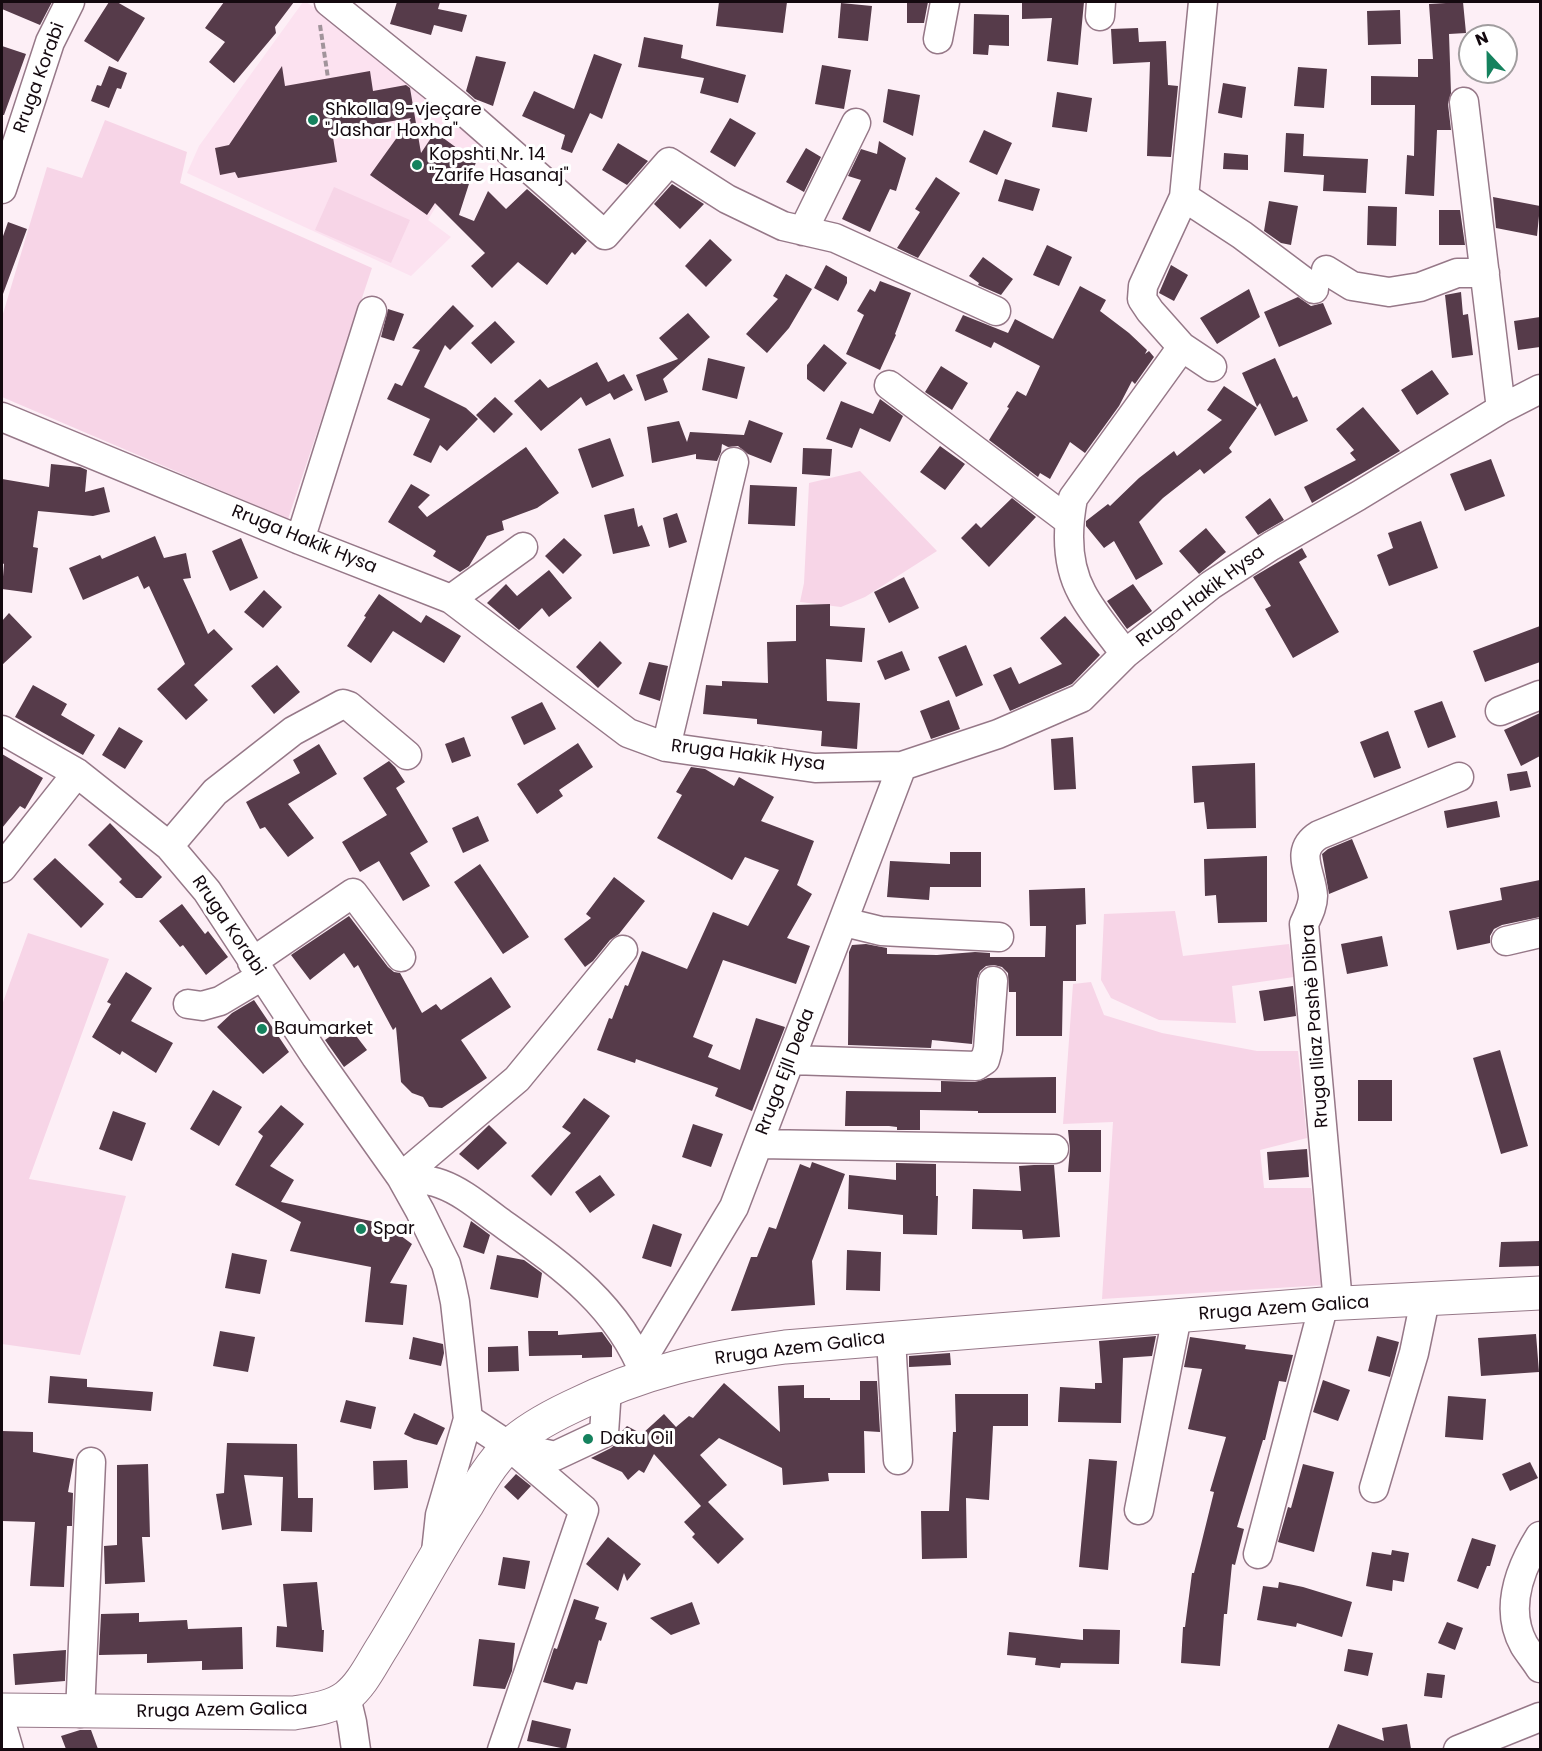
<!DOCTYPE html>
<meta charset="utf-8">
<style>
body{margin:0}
#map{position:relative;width:1542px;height:1751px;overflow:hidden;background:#fdeff6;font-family:Poppins,sans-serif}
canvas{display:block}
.frame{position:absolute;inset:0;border:3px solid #14090f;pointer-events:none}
.north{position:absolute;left:1458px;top:24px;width:60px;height:60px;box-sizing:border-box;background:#fff;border:2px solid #a19d9f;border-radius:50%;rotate:338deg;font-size:16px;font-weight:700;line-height:24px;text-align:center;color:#14090f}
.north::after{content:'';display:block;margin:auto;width:21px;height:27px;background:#15825e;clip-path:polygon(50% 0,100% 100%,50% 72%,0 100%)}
</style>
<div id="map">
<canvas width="1542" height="1751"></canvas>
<div class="frame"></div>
<div class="north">N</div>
</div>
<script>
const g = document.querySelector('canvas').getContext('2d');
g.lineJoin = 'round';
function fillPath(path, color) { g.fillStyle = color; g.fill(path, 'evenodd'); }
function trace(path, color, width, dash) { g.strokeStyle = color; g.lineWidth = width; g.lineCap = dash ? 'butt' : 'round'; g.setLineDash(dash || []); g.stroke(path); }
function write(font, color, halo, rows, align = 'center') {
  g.font = font + ' Poppins,sans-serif'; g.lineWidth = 6; g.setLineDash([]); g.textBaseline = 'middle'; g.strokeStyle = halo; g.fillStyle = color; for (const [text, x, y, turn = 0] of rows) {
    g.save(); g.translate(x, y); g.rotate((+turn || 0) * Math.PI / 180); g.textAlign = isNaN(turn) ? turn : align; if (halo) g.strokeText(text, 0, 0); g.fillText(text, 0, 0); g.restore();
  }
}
fillPath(new Path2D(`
 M303 2H306L318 10 483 136 452 179 428 220 451 237 411 276 187 173 199 146Z`), '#fce2f0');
fillPath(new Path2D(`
 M105 120 187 152 180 183 372 268 288 519 2 397V317L47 167 82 178Z
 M334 187 410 220 391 263 315 230Z
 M860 471 937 551 865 597 841 607 800 602 804 583 809 483Z
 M1175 911 1183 956 1289 944 1294 977 1232 986 1236 1023 1159 1020 1111 998 1101 980 1104 914Z
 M28 933 109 959 29 1179 126 1196 80 1355 2 1344V1005Z
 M1091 982 1104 1015 1162 1033 1257 1051H1298L1307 1138 1260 1150 1264 1188H1311L1325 1285 1102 1299 1113 1122 1063 1124 1073 984Z`), '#f7d5e7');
fillPath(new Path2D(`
 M2 2H52L40 25 2 9Z
 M109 2H117L145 18 118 62 84 41Z
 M224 2H294L275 27 276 33 234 83 209 62 225 42 205 28Z
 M397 2H440L438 9 467 15 462 32 434 25 431 35 390 24Z
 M719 2H787L783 33 716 26Z
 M907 2H928L924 23H907Z
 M1022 2H1084L1078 65 1047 61 1052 18 1022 19Z
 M1463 2 1466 33 1449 34 1451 93 1448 104 1451 130H1437L1434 196 1405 194 1407 155 1414 156 1415 105H1371V76L1418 77V59H1433L1429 4Z
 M841 3 872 6 868 41 838 38Z
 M1400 10 1401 44 1368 45 1367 11Z
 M974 14 1009 15V46L989 45 988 55 973 54Z
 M1138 28 1139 42 1166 41 1168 85 1178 86 1171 157 1147 156 1150 62 1113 64 1111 29Z
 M644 37 683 45 681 58 746 75 738 103 700 93 704 78 638 67Z
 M2 46 26 54 4 115H2Z
 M594 54 622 64 602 119 590 113 572 153 561 149 565 135 522 116 534 91 574 109Z
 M476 56 506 62 493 106 475 99 466 91Z
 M822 65 851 70 844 109 815 104Z
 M109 66 127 73 121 89 117 88 109 108 91 101 97 85 101 86Z
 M282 66 285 86 370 71 373 91 406 85 410 88 421 153 435 132 476 162 459 215 474 221 488 191 506 209 527 189 587 241 575 255 572 252 547 285 518 262 492 288 471 266 485 253 435 203 427 215 370 175 411 118 332 131 337 162 238 178 235 172 220 175 215 148 229 145Z
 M1298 67 1327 69 1324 108 1294 106Z
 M1223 83 1246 87 1242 118 1218 113Z
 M888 89 920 95 913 136 883 122Z
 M1057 92 1092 98 1087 132 1052 127Z
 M730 118 756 133 735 167 710 152Z
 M984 130 1012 143 997 175 969 162Z
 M1286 133 1304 134 1303 156 1368 159 1366 193 1323 191 1324 175 1284 172Z
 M879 141 906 158 896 191 890 189 870 232 842 219 861 180 848 176 861 149 877 154Z
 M618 143 648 161 627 185 602 170Z
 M806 148 821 157 804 192 786 182Z
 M1224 153 1248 155V170L1223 169Z
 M936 177 960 193 918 258 897 248 920 212 915 209Z
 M1005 179 1040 189 1033 211 998 201Z
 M672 184 704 204 680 229 654 204Z
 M1493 197 1540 206 1537 236 1496 228Z
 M1269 201 1298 206 1291 245 1281 243 1264 231Z
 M1368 206 1397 207 1396 246 1367 245Z
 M1439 210H1460L1465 245H1439Z
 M8 222 27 229 3 294 2 293V239Z
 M710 239 732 260 706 287 685 266Z
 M1047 245 1072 257 1059 286 1033 275Z
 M983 257 1013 279 1001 295 978 285 979 283 969 276Z
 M826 265 847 277V283L838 301 814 288Z
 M1171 265 1188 275 1174 301 1159 293Z
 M786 274 812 289 789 328 767 353 746 334 778 299 773 296Z
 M880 281 911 293 895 334 896 335 880 370 846 354 864 315 857 311 870 289 875 292Z
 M1080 286 1106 300 1100 311 1129 333 1147 350 1145 354 1149 351 1154 357 1135 384 1132 381 1119 406 1085 453 1070 442 1050 479 1040 473 1038 477 989 440 1009 408 1007 407 1017 391 1026 396 1040 366 994 342 991 348 955 331 963 315 1008 333 1015 319 1053 339Z
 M1249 289 1260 317 1217 344 1200 318Z
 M1461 292 1463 315 1468 314 1473 355 1452 358 1445 295Z
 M1298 297 1311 306 1323 303 1332 324 1279 347 1264 312Z
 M453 305 474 326 450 350 445 345 424 387 466 408 478 419 447 451 440 445 431 463 413 455 430 419 387 399 395 383 402 386 420 350 412 348Z
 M388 309 404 314 394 341 381 337Z
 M688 313 710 337 663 379 668 392 645 401 636 375 678 359 659 338Z
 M1540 317V347L1518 350 1514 321Z
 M495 321 515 342 491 364 471 343Z
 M824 344 847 363 824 392 807 379V365Z
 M708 358 745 367 737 399 702 390Z
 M1275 358 1293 398 1297 396 1308 421 1275 436 1260 403 1257 407 1242 373Z
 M597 362 608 382 624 374 633 390 614 400 610 393 586 406 581 397 541 431 514 401 540 379 548 388Z
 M941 366 968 383 952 410 925 392Z
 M1432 370 1449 394 1417 415 1401 390Z
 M1224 386 1257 408 1229 448 1232 452 1204 474 1200 469 1163 498 1139 522 1163 564 1136 580 1114 541 1104 548 1086 526V521L1108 504 1110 506 1139 478 1174 451 1177 456 1222 420 1207 410Z
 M495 397 513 414 494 433 476 415Z
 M880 399 903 416 890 442 860 428 852 448 826 439 841 401 873 414Z
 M1363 407 1400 451 1312 503 1304 487 1356 460 1350 453 1354 450 1336 429Z
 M749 420 783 433 771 463 748 454 738 446 728 447 722 444 721 452 717 461 696 459V454L652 463 647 427 679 421 687 442 690 432 744 435Z
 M610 438 624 476 592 488 578 449Z
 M940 446 965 464 945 490 920 472Z
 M526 447 559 493 537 508 502 521 504 530 487 536 469 566 460 572 433 556 436 551 388 522 411 484 430 495 418 507 427 517Z
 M803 448 832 449 830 476 802 474Z
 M1491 459 1505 496 1465 511 1450 474Z
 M51 464 80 467 87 470 85 492 104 487 110 512 93 516 38 511 33 547 38 548 32 593 2 589 4 564 2 563V479L49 487Z
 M750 485 797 487 795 526 748 524Z
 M1012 498 1036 517 989 567 961 538 976 523 981 528Z
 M1270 498 1284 520 1258 535 1245 517Z
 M634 508 638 527 642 525 650 546 613 554 604 515Z
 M677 513 687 542 669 548 663 518Z
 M1421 521 1438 568 1389 586 1377 555 1393 548 1388 533Z
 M1206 528 1226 552 1199 574 1179 551Z
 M155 536 164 558 186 553 191 578 183 579 208 634 214 629 233 649 194 685 208 700 186 720 157 689 185 664 149 586 144 589 138 576 83 600 69 568 100 555 102 559Z
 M241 538 258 578 230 591 212 551Z
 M564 538 582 555 563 574 545 556Z
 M1302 548 1307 557 1299 562 1339 632 1293 658 1265 609 1271 606 1253 577Z
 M549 570 572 598 549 617 542 608 519 630 487 603 506 584 517 596Z
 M904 577 919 608 889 623 874 592Z
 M1133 584 1152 611 1127 629 1107 601Z
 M264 590 282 607 263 628 244 612Z
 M379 594 421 623 426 615 461 636 444 663 393 631 371 663 347 646 366 617 364 616Z
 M830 604V626L865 628 862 662 826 659 827 701 860 703 857 749 821 746 822 731 757 724V719L703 714 706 685 722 686V681L768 683 767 642 796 641V605Z
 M9 613 32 637 2 665V621Z
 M1065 616 1100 655 1072 684 1010 711 993 675 1011 667 1019 684 1062 664 1040 638Z
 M1540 626V662L1485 682 1473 651Z
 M600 641 622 663 598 688 576 667Z
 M966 645 983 685 956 697 938 657Z
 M902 651 910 670 885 680 877 661Z
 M649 662 668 666 660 701 639 694Z
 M277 665 300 692 274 714 251 686Z
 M33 685 67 704 61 715 95 735 83 755 15 717Z
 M949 700 960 729 931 739 920 711Z
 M1442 701 1456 737 1428 748 1414 711Z
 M542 702 556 729 524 745 511 717Z
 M1540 713V756L1521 766 1504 730Z
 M119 727 143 741 125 769 102 755Z
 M1388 731 1401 768 1374 778 1360 742Z
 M464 737 471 756 452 763 445 744Z
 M1073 737 1076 789 1054 790 1051 739Z
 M578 743 593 767 559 790 563 796 537 814 517 784Z
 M319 744 337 774 288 804 314 838 288 857 265 827 260 829 246 802 300 773 293 760Z
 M2 754 43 778 25 809 20 806 2 828Z
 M389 761 395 767 405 782 396 788 428 842 410 853 430 886 403 901 379 861 360 872 342 842 387 815 363 778Z
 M1255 763 1256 828 1207 829 1204 802 1194 803 1192 766Z
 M691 767 705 769 734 786 739 777 774 797 761 821 814 841 797 885 812 894 787 938 810 946 796 984 723 960 693 1037 713 1045 708 1057 740 1070 756 1018 785 1027 752 1111 715 1096 718 1088 636 1059 635 1063 597 1050 609 1018 612 1019 625 985 628 986 642 951 687 969 713 912 748 926 779 870 745 857 732 880 657 838 682 795 676 792Z
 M1527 771 1531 787 1510 791 1507 774Z
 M1497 801 1500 817 1447 828 1444 811Z
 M478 816 489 841 463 853 452 828Z
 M110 823 162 877 142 898H136L119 882 122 879 88 845Z
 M1352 839 1368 878 1329 894 1322 854 1328 849Z
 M950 852H981V887H930L929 900 887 897 890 861 950 864Z
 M1267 856V922L1218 923 1216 895 1205 896 1204 859Z
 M55 858 104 904 81 928 33 879Z
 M480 864 529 937 503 954 454 882Z
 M614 877 645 901 619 934 610 940 593 961 585 967 564 939 591 918 586 914Z
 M1540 880V917L1502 925 1494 929 1490 936V943L1457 950 1449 911 1502 900 1500 888Z
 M1085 888 1086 924 1076 925V981H1063L1062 1036H1016V992H1009L1008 973 1002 967 994 965 986 966 980 971 977 979 972 1044 932 1040 931 1048 848 1045 849 952 852 945 866 944 887 948V954L937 955 975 952 990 953V957H1045L1046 926H1030L1029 890Z
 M182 904 205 934 208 931 228 957 206 975 183 945 180 947 159 921Z
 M349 916 388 967 394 972 400 973 422 1013 436 1004 441 1010 491 977 511 1007 461 1040 487 1078 442 1108 429 1107 423 1097 412 1093 401 1082 396 1027 393 1030 358 965 354 968 344 953 310 980 291 955Z
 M1382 936 1388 966 1347 974 1341 944Z
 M126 972 152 988 131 1021 173 1043 156 1073 122 1051 120 1055 92 1037 111 1004 107 1002Z
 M1293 986 1296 1016 1264 1021 1259 991Z
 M254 1000 289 1052 263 1074 217 1027 232 1013Z
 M347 1024 367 1050 344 1067 325 1040Z
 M1500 1050 1528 1146 1501 1154 1473 1058Z
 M1056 1077V1113H978V1111L920 1110V1130H897V1127L889 1126H845L846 1091 941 1092V1081L975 1082 988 1078Z
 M1358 1080H1392V1121H1358Z
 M213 1090 242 1107 219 1146 190 1129Z
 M584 1098 610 1116 551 1196 531 1176 571 1133 562 1127Z
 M281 1105 304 1124 270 1166 294 1180 281 1202 385 1224 412 1244 390 1283 407 1285 403 1325 365 1322 371 1267 290 1251 301 1222 235 1185 263 1136 258 1132Z
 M113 1111 146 1123 132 1161 99 1149Z
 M693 1124 723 1134 711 1167 682 1157Z
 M489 1125 507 1143 478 1170 459 1154Z
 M1068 1130H1101V1172H1068L1070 1149Z
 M1307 1149 1309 1177 1269 1180 1267 1152Z
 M812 1162 845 1174 812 1261 815 1305 731 1311 751 1257H757L769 1227 776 1229 800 1164 810 1168Z
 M896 1163 936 1164V1196H938L937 1235 903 1234V1215L848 1209 849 1175 896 1180Z
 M1034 1165H1054L1060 1237 1023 1239 1022 1230 972 1229 973 1189 1021 1191 1019 1166Z
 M600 1175 615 1195 590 1213 575 1192Z
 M471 1221 490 1235 484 1254 463 1247Z
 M653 1224 682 1234 671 1267 642 1258Z
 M1540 1241V1266L1499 1267 1501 1242Z
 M847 1250 881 1252 880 1291 846 1290Z
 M232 1253 267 1260 260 1294 225 1288Z
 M497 1255 524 1260 542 1273 538 1298 490 1289Z
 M220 1331 255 1337 248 1372 213 1366Z
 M528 1331H558V1335L602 1332 612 1346V1357L582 1358V1355L529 1356Z
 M1536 1334 1539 1372 1481 1376 1478 1338Z
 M1156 1336 1152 1356 1123 1358 1121 1423 1058 1422 1060 1387 1095 1389V1383H1102L1099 1341Z
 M1377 1336 1399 1342 1390 1377 1368 1371Z
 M413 1337 443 1344 444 1353 441 1366 409 1359Z
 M1190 1337 1246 1345 1245 1349 1293 1355 1286 1382 1279 1381 1265 1440H1263L1237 1527 1244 1529 1235 1565 1232 1564 1227 1614H1224L1220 1666 1181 1663 1183 1627H1185L1192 1573H1194L1214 1492 1210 1491 1226 1437 1188 1429 1202 1369 1184 1367Z
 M518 1346 519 1371 488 1372V1347Z
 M950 1353 951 1365 909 1367V1356Z
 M50 1376 87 1379V1387L153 1392 151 1411 48 1403Z
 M1323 1380 1350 1390 1338 1421 1313 1412Z
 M860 1381H877L880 1432 864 1431 865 1473H828L829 1481 783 1485 782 1468 719 1438 700 1455 727 1485 708 1502 744 1539 718 1564 692 1537 695 1534 684 1522 701 1506 654 1454 644 1473 639 1470 628 1480 622 1472 591 1458 611 1448 617 1443 621 1432 627 1426 642 1434 664 1414 676 1427 689 1416 693 1418 724 1383 780 1432 778 1386 804 1385V1398H830V1400H860Z
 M955 1394H1028V1426H993L989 1500 966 1498 967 1558 922 1559 921 1511H949L953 1432H956Z
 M1448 1396 1486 1399 1483 1440 1445 1437Z
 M346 1400 376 1407 371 1429 340 1422Z
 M414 1413 445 1428 437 1445 414 1439 404 1434Z
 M2 1431 33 1432V1452L74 1459 68 1492 73 1493 72 1526H67L64 1587 30 1586 35 1522 2 1521Z
 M227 1443 297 1444 298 1498H313L312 1532 281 1531 283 1477 244 1475 252 1525 222 1530 216 1494 224 1493Z
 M1089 1459 1117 1461 1108 1570 1079 1567Z
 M407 1460 408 1488 374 1490 373 1461Z
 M1530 1462 1538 1478 1510 1491 1502 1474Z
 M148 1464 150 1537H142L145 1582 105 1584 104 1546 117 1545V1465Z
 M1303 1464 1334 1472 1314 1552 1278 1542 1288 1507 1291 1508Z
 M516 1474 531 1486 518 1500 504 1487Z
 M608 1537 641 1564 627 1581 624 1573 618 1591 586 1564Z
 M1472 1538 1496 1545 1490 1566H1487L1478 1589 1457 1581Z
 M1392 1550 1409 1553 1404 1582 1393 1580 1392 1591 1366 1586 1372 1552 1391 1555Z
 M503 1557 530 1561 525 1589 498 1585Z
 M317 1582 322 1630H324L323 1652 276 1647 277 1626 287 1627 283 1584Z
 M1279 1582 1303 1587 1352 1602 1342 1637 1297 1623 1296 1627 1257 1620 1263 1586 1278 1588Z
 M574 1599 599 1607 595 1619 607 1623 601 1641 599 1640 587 1684 576 1682 573 1690 543 1682 554 1648 557 1649Z
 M692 1602 700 1624 671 1635 650 1618Z
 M139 1613V1622L187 1620 188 1629 242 1627 243 1669 202 1670V1661L147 1663V1654L99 1655 101 1614Z
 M1447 1622 1463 1628 1455 1650 1438 1643Z
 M1083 1629 1120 1630 1119 1664 1061 1663 1060 1668 1035 1665 1036 1658 1007 1655 1009 1632 1083 1640Z
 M479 1639 515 1643 512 1671 505 1689 473 1686Z
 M1348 1649 1373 1653 1368 1676 1344 1671Z
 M66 1650 65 1681 15 1685 13 1654Z
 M1427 1673 1445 1675 1442 1698 1424 1696Z
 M532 1720 571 1729 566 1749 527 1741Z
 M1338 1724 1384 1741 1382 1728 1407 1724 1411 1749H1328Z
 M80 1730H91L98 1749H66L61 1736Z`), '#563b4a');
const minor = new Path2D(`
 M329 2 458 106 605 235 669 162 727 199 783 226 835 238 996 311
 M1203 2 1184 197 1143 286 1142 299 1150 311 1182 347 1212 367
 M1100 16 1101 2
 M938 39 945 2
 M1464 102 1501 409
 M2 189 50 42 70 2
 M1184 197 1242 235 1314 289
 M803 231 856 123
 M1326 270 1352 286 1389 292 1420 287 1457 273H1485
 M889 385 1069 521
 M2 417 300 540 451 599 628 733 666 747 815 768 902 766 998 734 1081 698 1125 654 1211 585 1271 546 1358 496 1501 409 1540 389
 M300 540 372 311
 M451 599 523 547
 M1125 654C1111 634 1093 614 1082 593 1066 564 1067 529 1073 498L1182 347
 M1500 711 1540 695
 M2 730 77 773 169 846 207 891 316 1057 401 1177 420 1211 446 1264 451 1283 455 1302 468 1419 509 1446 584 1510 502 1750
 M666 747 734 462
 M169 846 215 792 293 731 343 704 349 706 407 755
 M2 868 77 773
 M844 922 881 931 999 937
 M1506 941 1540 933
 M252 962 353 893 401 957
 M188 1004 202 1006 220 1001 262 976
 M791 1060 976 1066 985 1060 988 1049 993 981
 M759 1144 1054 1149
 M401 1177C414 1179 428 1179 441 1184 463 1192 481 1208 499 1221 559 1264 617 1303 645 1375
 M401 1177 517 1079 623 950
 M1338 1303 1304 924C1308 915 1313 906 1313 896 1312 873 1293 851 1319 835L1459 777
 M891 1339 898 1460
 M640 1363 734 1207 902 766
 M514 1447 555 1456 604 1433 607 1389
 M1374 1488 1414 1353 1425 1300
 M1139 1510 1177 1316
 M1540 1536C1520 1568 1504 1609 1524 1645 1529 1653 1535 1660 1540 1668
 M436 1552 440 1515 468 1419
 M1258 1554 1324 1304
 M346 1697 352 1722 356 1750
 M80 1713 91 1462
 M2 1726 9 1750
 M1458 1750 1540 1717`);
const major = new Path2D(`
 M2 1710 294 1713C312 1710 331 1708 346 1697 362 1685 372 1663 383 1646 412 1599 437 1551 467 1505 479 1484 492 1462 509 1446 527 1429 550 1417 571 1407 643 1371 706 1358 785 1347L1324 1304 1540 1293`);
trace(minor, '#967888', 31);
trace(major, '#967888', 35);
trace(new Path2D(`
 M320 25 328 78
 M439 135 445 126`), '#a1949b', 4, [6, 3]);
trace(minor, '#fff', 28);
trace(major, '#fff', 33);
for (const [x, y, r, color] of [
 [313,120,6,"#15825e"],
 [417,165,6,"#15825e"],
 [262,1029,6,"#15825e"],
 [361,1229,6,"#15825e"],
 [588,1439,6,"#15825e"]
]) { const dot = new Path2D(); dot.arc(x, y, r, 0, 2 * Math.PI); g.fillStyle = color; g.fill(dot); trace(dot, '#fff', 2); }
write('18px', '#14090f', '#fff', [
 ["Rruga Korabi",40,78,-70],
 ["Rruga Hakik Hysa",304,540,22],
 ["Rruga Hakik Hysa",1201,597,-37],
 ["Rruga Hakik Hysa",748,756,7],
 ["Rruga Korabi",228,926,56],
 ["Rruga Iliaz Pashë Dibra",1316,1026,-94],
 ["Rruga Ejll Deda",786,1072,-69],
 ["Rruga Azem Galica",1284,1309,-4],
 ["Rruga Azem Galica",800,1349,-7],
 ["Rruga Azem Galica",222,1711,-1]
]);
write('18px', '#14090f', '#fff', [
 ["Shkolla 9-vjeçare",325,110],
 ["\"Jashar Hoxha\"",325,131],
 ["Kopshti Nr. 14",429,155],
 ["\"Zarife Hasanaj\"",429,176],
 ["Baumarket",274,1029],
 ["Spar",373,1229],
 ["Daku Oil",600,1439]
], 'left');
</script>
